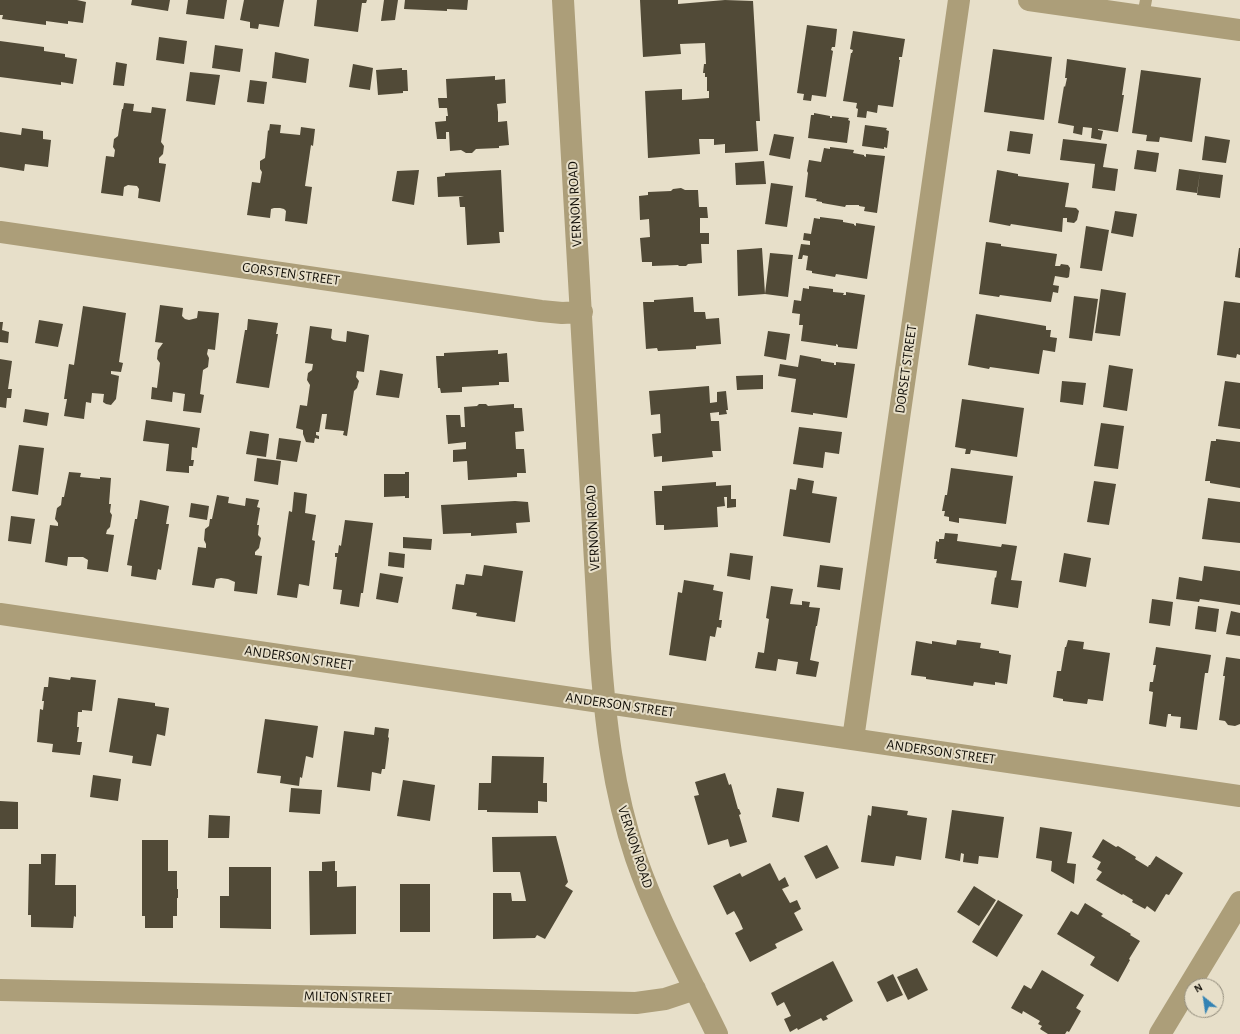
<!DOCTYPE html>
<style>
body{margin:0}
#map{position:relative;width:1240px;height:1034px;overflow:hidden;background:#e7dfc9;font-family:"Alegreya Sans",sans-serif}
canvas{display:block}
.north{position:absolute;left:1184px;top:978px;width:40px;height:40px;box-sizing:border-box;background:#e7dfc9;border:1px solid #928c7c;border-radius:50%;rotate:330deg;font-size:11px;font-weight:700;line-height:16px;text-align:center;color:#120f08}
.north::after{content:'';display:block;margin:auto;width:14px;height:18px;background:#3383b4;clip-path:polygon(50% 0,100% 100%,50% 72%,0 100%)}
</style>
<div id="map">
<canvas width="1240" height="1034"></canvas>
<div class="north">N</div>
</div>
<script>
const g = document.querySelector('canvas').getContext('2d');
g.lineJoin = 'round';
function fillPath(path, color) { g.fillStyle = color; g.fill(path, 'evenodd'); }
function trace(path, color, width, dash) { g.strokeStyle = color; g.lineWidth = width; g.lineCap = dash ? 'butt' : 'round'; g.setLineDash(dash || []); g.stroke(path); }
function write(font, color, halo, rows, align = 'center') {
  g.font = font + ' "Alegreya Sans",sans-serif'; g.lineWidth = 4; g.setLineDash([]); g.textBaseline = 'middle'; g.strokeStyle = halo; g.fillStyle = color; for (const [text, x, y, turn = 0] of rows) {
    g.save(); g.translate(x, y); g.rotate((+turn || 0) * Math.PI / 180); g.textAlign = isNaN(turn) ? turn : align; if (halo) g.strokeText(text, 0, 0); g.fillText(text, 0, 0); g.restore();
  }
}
fillPath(new Path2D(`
 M0 0H77L86 2 83 23 68 21V24L46 21V25L2 19 3 15H0Z
 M132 0H170L168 11 131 5Z
 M188 0H227L224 19 186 14Z
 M244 0H284L279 27 259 24 258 29 250 28V22L240 20Z
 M317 0H367L366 3H362L358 32 314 26Z
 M384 0H398L395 20 381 21Z
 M405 0H468L467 10 447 9V11L404 9Z
 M640 0H678V4L725 0 753 1 760 121H756L758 151 725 153V144L714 145V139H699L700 154 648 158 645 91 682 89V100L709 98V91H707V77H705V73H703L704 64H706L705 43 680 44 681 54 643 57Z
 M807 25 837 29 835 47H832L831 50 833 51 826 97 812 95 811 101 803 100 804 94 797 93Z
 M853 31 905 39 902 57H899V60H900L893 107 878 105 877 113 867 111 866 118 857 117 858 109 856 108 857 103 843 101 851 53H852L853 50 850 49Z
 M159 37 187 41 184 64 156 60Z
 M0 41 44 47V51L65 54V57L77 59 73 84 61 82V85L0 77Z
 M215 45 243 49 240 72 212 68Z
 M993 49 1052 57 1044 120 984 112Z
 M275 52 309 59 306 83 272 78Z
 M1067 59 1126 68 1122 95H1124L1118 132 1098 129V130L1103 131 1101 140 1091 138 1092 128 1083 127 1082 135 1073 133 1074 126 1058 123 1064 86 1065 87 1067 78H1065Z
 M116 62 127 64 124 86 113 85Z
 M353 64 373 68 370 90 349 87Z
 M402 68V70H407L408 91H403V93L378 95 376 70Z
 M1141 70 1201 78 1192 142 1160 137 1159 142 1146 141 1147 135 1132 133Z
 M190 72 220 75 215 105 186 101Z
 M495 76V80L505 79 506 103 497 104 498 112V122L507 121 509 145 499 146V148L476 149 472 153H466L461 150 450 151 449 132H446V139H437L435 122 446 121V116H448L447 108H439L438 98H447L446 79Z
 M250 80 267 82 264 104 247 102Z
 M124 103 134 104 133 111 151 113 152 107 166 109 161 142 164 146 163 154 159 158V163L166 164 160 202 138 198 139 189 137 186 128 185 124 187 123 196 101 193 106 156 114 157 115 150 113 147 114 139 118 136 122 109H123Z
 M814 113 830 116V118H832V116L849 118 848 120 850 121 847 143 808 138 811 115H814Z
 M270 124 281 125 280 133 300 135 301 127 315 129 313 146 311 145 305 186 312 187 307 224 285 221 286 211 284 209 280 208H274L271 209 270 218 247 215 252 182 260 183 262 172 260 169V161L265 158 268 130 269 131Z
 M865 125 887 128 886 130 889 131 887 148 884 147V149L862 146Z
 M22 128 43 131V139L51 140 48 167 25 164 24 171 0 167V132L21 135Z
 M1010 131 1033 134 1030 154 1007 151Z
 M774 134 794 137 790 159 769 155Z
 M1205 136 1230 140 1226 163 1202 160Z
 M1063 139 1107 144 1103 167 1118 169 1115 191 1092 188 1095 164 1060 160Z
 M830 147 854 150 853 153 864 155V156L866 157V154L885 156 877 213 864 211 865 207 859 206V205H846L845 207 822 203V202L816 201 817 199 805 197 808 173 807 171 809 160 821 162 824 148 830 149Z
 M1137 150 1159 153 1156 172 1134 169Z
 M764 161 766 184 736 185 735 163Z
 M1179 169 1200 172 1197 193 1176 190Z
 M419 170 414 205 392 201 397 171Z
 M501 170 504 232H499L500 243 467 245 465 207H460L459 197 464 196 438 197 437 177 445 176V173Z
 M997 170 1018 174V176L1069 183 1065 207 1076 208 1079 211 1077 220 1074 223 1067 222V218H1063L1062 232 1011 224 1010 226 989 222Z
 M1200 172 1223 175 1220 198 1197 195Z
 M771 183 793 186 787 227 765 224Z
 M681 188 685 190H698L699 207H707L708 218H700V233H709V244H701L702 263 688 264 686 266H679L678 265 652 266V262H642L640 238 650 237 649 219 640 220 639 196 648 195V192L671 191 673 189Z
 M1115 211 1137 214 1133 237 1111 233Z
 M820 217 843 220V222L854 224V225L856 226V223L875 226 867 279 836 274 835 277 812 273V271L806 270 808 256 803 255 802 259H798L801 244 810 245V241L803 240 804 233 811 234 814 218 820 219Z
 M1086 226 1109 230 1102 271 1080 268Z
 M986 242 1001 244V246L1057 254 1055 266H1060L1061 264 1068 265 1070 268 1069 277 1067 278 1055 276 1053 285 1059 286 1058 293 1053 292 1051 302 1000 295 999 297 979 294Z
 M762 248 765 294 738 296 737 250Z
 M1239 248H1240V278L1235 277Z
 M770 253 793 255 788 297 765 294Z
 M809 286 833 289V292L844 293 843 295H846V292L865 295 857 349 838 347V345L836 344V346L801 341 803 325H799L800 314 792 313 794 300 801 301 803 288 809 289Z
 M1101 289 1126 293 1120 336 1095 333Z
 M1074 296 1098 299 1092 341 1069 338Z
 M693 297 694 312H705L706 319 719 318 721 344 696 346V349L658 351 657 348 646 349 643 302H654V300Z
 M1224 301 1240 303V355L1237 354 1236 358 1217 355Z
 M160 305 183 308 182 316 185 319 189 320 197 318 198 311 219 313 215 350 208 349 207 354 209 358 208 367 203 370 200 394 204 395 201 413 183 411 185 394 173 392 172 402 151 399 152 387 157 388 160 363 157 359 158 350 163 343 155 342Z
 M83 306 126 313 119 362 123 363 121 372 111 371V374L119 376 116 399 111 405 106 404 103 402 104 394 92 393 91 403 86 402 84 419 64 416 67 399H64L69 364 74 365Z
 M976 314 1046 326V330H1051L1050 337 1057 338 1055 352 1043 350 1039 374 990 367 989 369 968 365Z
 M248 319 278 323 276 334H278L269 388 236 383 245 330H247Z
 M39 320 63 324 58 347 35 343Z
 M0 322H3L2 330 9 332 8 343 0 342Z
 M310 326 332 329 331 338 333 340 346 342 347 331 369 335 364 372 357 371 356 377 359 381 357 388 354 391 347 436 343 435 344 431 325 429 327 414H322L319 432H316V435L319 436V439L315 438 314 443 306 442 303 434V430L296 428 300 405 307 406 310 385 307 380 308 373 312 370 313 364 305 363Z
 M768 331 790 334 786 360 764 356Z
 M498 350V354L507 353 509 382H499V385L462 387V392L441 393 440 388H438L436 356H444V353Z
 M800 355 821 359V361L834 363V365H836V362L855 364 847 418 813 413V415L791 412 796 379 778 376 780 364 798 367Z
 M0 359 12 361 8 389H12L11 398H7L6 408 0 407Z
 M1109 365 1133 369 1127 411 1103 407Z
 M380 370 403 374 399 398 376 395Z
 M763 375V389L737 390 736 376Z
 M1062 381 1086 383 1083 405 1060 402Z
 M1225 381 1240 383V429L1218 426Z
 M709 386 710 403 717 402V392L726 391 728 410H726L727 414 719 415V412L710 413 711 421H719L721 451H712L713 457 662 462V456L654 457 652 434 661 433 660 414 651 415 649 391Z
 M962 399 1024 408 1017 457 971 450 970 454H965L966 449 955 447Z
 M479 404H486L488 406 514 404V408H522L524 431 515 432 516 449H524L526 473H517V477L468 480 467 461 453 462V450L466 449V442L448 444 446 415H460L461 427H465L464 407 477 406Z
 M25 409 49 413 47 426 23 422Z
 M146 420 200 428 197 448 192 447 191 460H194L193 466H189V473L166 471 169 444 143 441Z
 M1101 423 1124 426 1118 469 1094 466Z
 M799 427 842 432 839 454 825 452 823 468 793 464Z
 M250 431 269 434 266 457 246 454Z
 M279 438 301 441 297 462 276 459Z
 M1216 439 1240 442V488L1210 483V481H1205L1211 441H1216Z
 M19 445 44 448 38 495 12 491Z
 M257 458 281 461 278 485 254 481Z
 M951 468 1013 476 1006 524 959 518V523L949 521V517L944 516 945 511H942L945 495H947Z
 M69 472 81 473 80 477 100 479V477L111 478 109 504H111L110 512 112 515 110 527 107 530 106 534 114 535 108 572 87 569 88 560 83 557H68L67 566 45 562 50 525 58 526V523L55 519 57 508 61 505 62 497H64Z
 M405 472H409V498H405V496L384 497V474H405Z
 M798 478 814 481 812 493 837 497 830 543 783 536 790 489 796 490Z
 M1094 481 1116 484 1109 525 1087 522Z
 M716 482V486L731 485V499H736V507L727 508V497H724L725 506 717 507 718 527 664 530V525H656L654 491H662V486Z
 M294 492 307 494 305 513 316 515 312 540 315 541 309 586 299 584 297 598 277 595 289 511 292 512Z
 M217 495 229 497 228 503 245 506 246 498 259 500 257 507 260 508 257 525H259L258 535 261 538 259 548 255 552V555L262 556 257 594 234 591 235 582 228 579 221 578 216 579 214 588 192 585 198 547 206 548V544L204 540 205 529 209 526 210 519H212Z
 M1208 498 1240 502V543L1202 539Z
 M140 500 169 506 166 524H169L161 570 158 569 156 580 131 576 132 566 127 565 135 519H137Z
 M515 501 528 502 530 522 516 523 517 533 471 536V533L443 534 441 505Z
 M191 503 209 506 207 520 189 517Z
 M11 516 35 519 31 544 8 541Z
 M345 520 373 523 363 593H361L359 607 340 604 342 590 333 589 337 557H335V553H338L339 545 341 546Z
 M945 533 958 534 957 541 1001 547 1002 544 1017 546 1011 580 1022 581 1018 608 991 604 995 577 996 578 997 571 936 563 937 559H934L936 541 939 542V539H944Z
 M403 537 432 539 431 550 403 548Z
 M389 552 405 554 404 568 388 566Z
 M730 553 753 556 750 580 727 576Z
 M1064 553 1091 558 1086 587 1059 582Z
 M484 565 523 571 515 622 476 616 477 613 452 609 456 584 464 585 466 574 482 576Z
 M820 565 843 568 840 590 817 587Z
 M1204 566 1240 571V605L1200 599 1199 602 1176 599 1179 577 1202 581Z
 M380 573 403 577 398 603 376 599Z
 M684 580 714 585 713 590 723 592 719 620H722L721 628 717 627 715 637 710 636 706 661 669 655 678 592 682 593Z
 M771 586 793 589 790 604 802 605V601L810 602 809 607 820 608 817 626H816L810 660 819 662 816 677 796 674 798 662 778 659 776 671 755 668 758 652 764 653 769 619 766 618Z
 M1152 599 1173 602 1170 626 1149 623Z
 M1198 606 1219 609 1216 632 1195 629Z
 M1231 611 1240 613V636L1226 634Z
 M957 640 981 643 980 648 999 651V653L1011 655 1007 684 995 682V685L974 682 973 686 926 679V677L911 675 916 641 932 644V641L956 645Z
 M1068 640 1084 642 1083 649 1110 653 1103 701 1088 699 1087 704 1063 701V699L1053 697 1057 671H1061L1065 647H1066Z
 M1156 647 1211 655 1208 673H1205L1197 730 1180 728 1181 717 1171 716V714H1168L1166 727 1149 724 1153 692 1149 691 1150 682H1153L1156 665H1153Z
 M1226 657 1240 659V724L1235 726 1228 725 1225 721 1219 720 1225 676H1223Z
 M49 677 70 680 71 677 96 680 92 711 82 710V712H78L77 727H79L77 742H82L80 755 52 752 53 744 37 742 40 709 43 710 44 701H42L44 687H48Z
 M118 698 155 703V706L169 708 165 736 157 734 151 766 132 763 133 756 109 752Z
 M265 719 318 726 313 758 306 756 302 778 300 777 299 786 280 783 281 776 257 773Z
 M375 727 389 729 388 737 389 738 385 769H382L381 774 372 772 370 791 337 787 344 731 374 735Z
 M492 756 544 757 543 783H547V802L538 801V813L487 812V810H478L479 783H491Z
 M725 773 729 785 731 784 738 809H739L741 814 739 815 747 842 730 847 728 839 708 845 694 796 699 795 695 782Z
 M93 775 121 779 118 801 90 797Z
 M403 780 435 785 430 821 397 816Z
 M291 788 322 790 320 814 289 812Z
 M777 788 804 792 799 822 772 817Z
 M0 801 18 802V829H0Z
 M872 806 908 811 907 815 927 818 921 860 896 856 894 866 861 862 868 815 871 816Z
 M952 810 1004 817 998 858 979 856 978 864 963 862 964 854 961 853 960 861 945 858Z
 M209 815 230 816 229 838H208Z
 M1040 827 1072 832 1067 863 1076 864 1074 884 1051 871 1052 861 1036 858Z
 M556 836 568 882 565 886 573 891 545 939 537 935 535 938 493 939V893H511L512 901H526L520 872H493L492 837Z
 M1103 839 1116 847 1118 846 1136 857 1135 859 1148 867 1149 865H1150L1156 856 1183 873 1169 895 1166 894 1155 912 1147 906 1145 909 1132 902 1133 900 1123 894 1122 895 1096 880 1102 872 1097 869 1101 862 1092 857Z
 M142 840H168V871H177V889H178V898H177V916H173V928H145V916H142Z
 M827 845 839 868 816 879 804 856Z
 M41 854H56L55 885H76V917L74 916 73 928 31 927V915H28L29 864H41Z
 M335 861V871H337V887L356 886V934L310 935 309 871H322V862Z
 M770 863 779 881 785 877 789 886 782 889 790 903 797 900 801 909 794 913 803 930 775 944 777 948 750 962 735 933 743 929 739 920 734 911 727 915 713 886 740 873 742 877Z
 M229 867H271V929L220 928V896H229Z
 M400 884H430V932H400Z
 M974 886 996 900 979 926 957 912Z
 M998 900 1023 915 997 957 972 942Z
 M1085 903 1103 914 1101 916 1131 934 1130 935 1140 941 1129 959 1130 960 1118 982 1090 965 1095 957 1057 934 1071 911 1078 915Z
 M833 961 853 1001 826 1016 828 1019 823 1021 821 1018 798 1030 797 1028 790 1032 784 1019 791 1016 784 1002 777 1006 771 993Z
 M917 968 928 990 908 1000 897 977Z
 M1042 970 1084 995 1076 1008 1081 1011 1069 1032 1067 1031 1065 1034H1048L1040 1029 1042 1026 1038 1024 1040 1021 1023 1011 1022 1014 1011 1008 1024 985 1031 989Z
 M893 974 903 995 887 1002 877 982Z`), '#514a37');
trace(new Path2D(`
 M1143 16 1146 0`), '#ac9e79', 12);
trace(new Path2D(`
 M563 0 600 649C605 720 613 790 636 858 657 919 689 976 717 1034
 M1029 0 1240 30
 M0 232 541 311 562 313 582 312
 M0 614 1240 796
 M853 739 959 0
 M0 990 636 1003 665 999 695 989
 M1160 1034 1240 902`), '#ac9e79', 22);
write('14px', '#120f08', '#e7dfc9', [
 ["VERNON ROAD",575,204,-93],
 ["GORSTEN STREET",291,274,8],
 ["DORSET STREET",906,369,-82],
 ["VERNON ROAD",593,528,-93],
 ["ANDERSON STREET",299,658,8],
 ["ANDERSON STREET",620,705,8],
 ["ANDERSON STREET",941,752,8],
 ["VERNON ROAD",635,847,72],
 ["MILTON STREET",348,997,1]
]);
</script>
